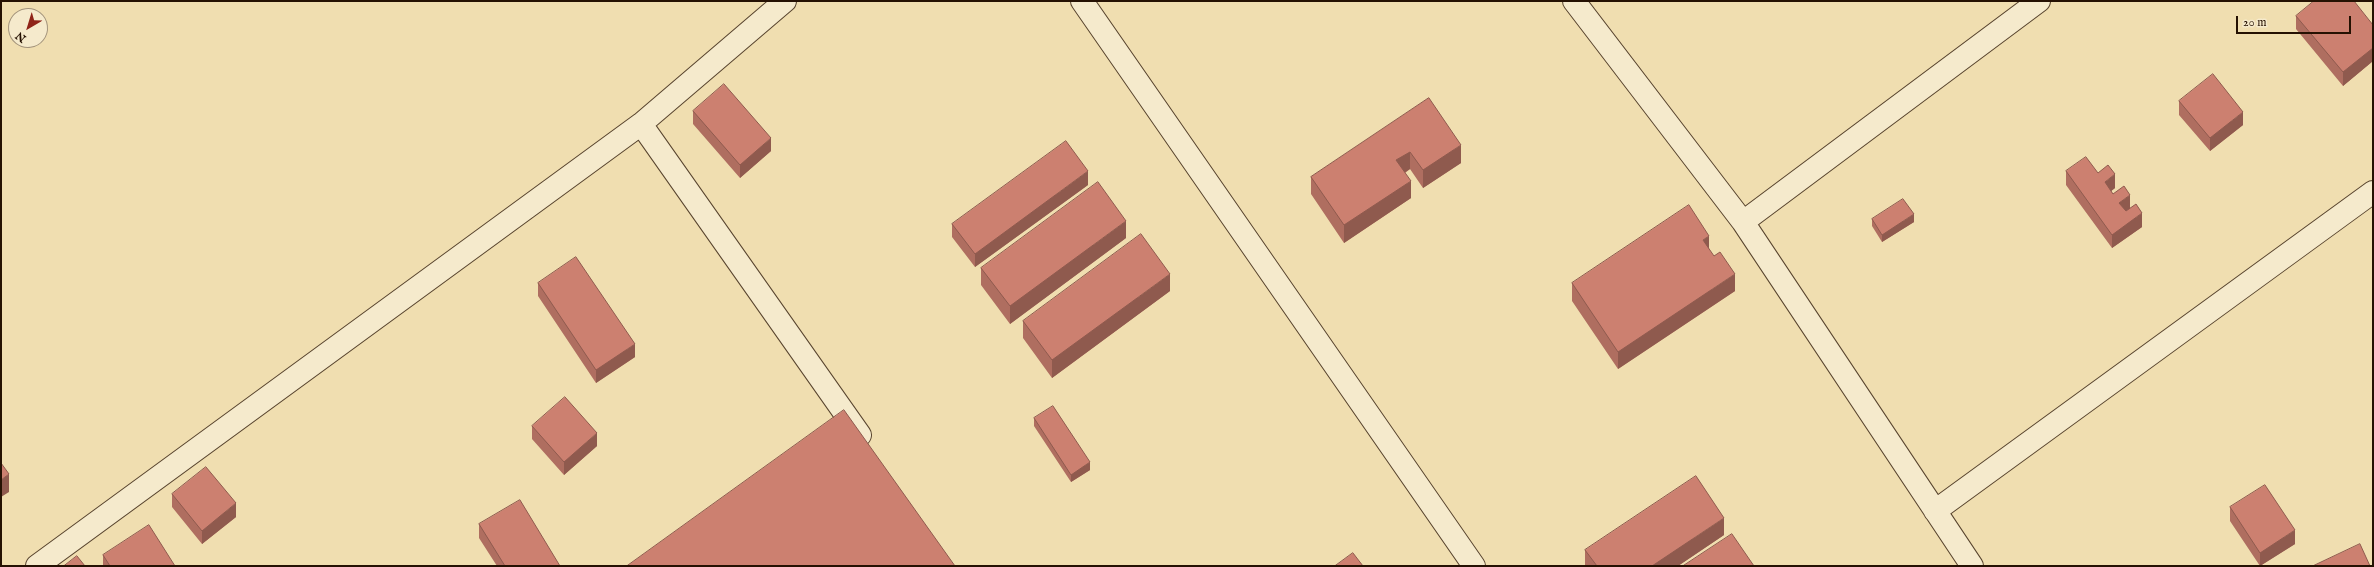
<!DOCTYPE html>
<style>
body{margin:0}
#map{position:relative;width:2374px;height:567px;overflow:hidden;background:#f0deb0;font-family:"IM FELL English",serif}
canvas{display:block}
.frame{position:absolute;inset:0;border:2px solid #251102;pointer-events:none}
.north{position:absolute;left:8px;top:8px;width:40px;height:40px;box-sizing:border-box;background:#f5eacc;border:1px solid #a2937b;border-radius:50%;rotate:218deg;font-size:11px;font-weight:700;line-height:16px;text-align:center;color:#251102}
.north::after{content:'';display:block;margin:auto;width:14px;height:18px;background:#8f2418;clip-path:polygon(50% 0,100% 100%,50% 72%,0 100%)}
.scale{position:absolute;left:2236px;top:16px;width:115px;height:18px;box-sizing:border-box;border:2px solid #251102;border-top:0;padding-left:5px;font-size:12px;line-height:14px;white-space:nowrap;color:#251102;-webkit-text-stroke:3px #f5eacc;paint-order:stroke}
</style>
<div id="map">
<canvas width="2374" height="567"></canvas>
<div class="frame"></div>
<div class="north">N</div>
<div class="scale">20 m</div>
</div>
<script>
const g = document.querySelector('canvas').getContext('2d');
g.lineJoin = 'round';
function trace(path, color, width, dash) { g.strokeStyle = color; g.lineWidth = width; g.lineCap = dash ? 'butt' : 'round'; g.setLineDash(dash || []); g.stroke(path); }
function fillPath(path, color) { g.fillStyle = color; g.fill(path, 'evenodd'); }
const minor = new Path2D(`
 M1574 1 1743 222 1972 566
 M641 124 860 435
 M1743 222 2039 1
 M1935 511 2373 192
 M37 566 641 124 785 1`);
const tertiary = new Path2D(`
 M1082 1 1474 566`);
trace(minor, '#58442e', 24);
trace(tertiary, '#58442e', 24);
trace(minor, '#f5eacc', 22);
trace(tertiary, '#f5eacc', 22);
fillPath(new Path2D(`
 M2296 16 2373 25V61L2343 86 2296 29Z
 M1429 98 1461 163 1423 188 1410 169 1405 173 1411 198 1344 243 1311 194V177Z
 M2179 101 2243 125 2210 151 2179 115Z
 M693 111 771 151 740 178 693 124Z
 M2066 171 2098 173 2115 188 2111 191 2113 194 2130 208 2142 227 2112 248 2066 185Z
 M1088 185 975 267 952 237V224Z
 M1872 219 1914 222 1882 242 1872 226Z
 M1126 238 1010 324 981 285V268Z
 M538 283 635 357 596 383 538 296Z
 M1572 283 1735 291 1618 369 1572 301Z
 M1170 291 1052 378 1023 338V321Z
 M1034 418 1090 470 1071 482 1034 426Z
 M532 426 597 446 564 475 532 439Z
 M172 494 236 517 202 544 172 507Z
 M2230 507 2295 544 2260 566 2230 521Z
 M479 524 560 566H497L479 538Z
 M1724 535 1678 566H1585V550Z
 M103 555 175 566H103Z`), '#af6e60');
fillPath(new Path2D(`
 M2373 48V61L2343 86V72Z
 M2243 112V125L2210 151V138Z
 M771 138V151L740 178V165Z
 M1461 145V163L1423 188V170Z
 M1410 152V169L1396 178V160Z
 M1088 171V185L975 267V254Z
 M2115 174V188L2105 196V182Z
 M1411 181V198L1344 243V225Z
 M2130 195V208L2119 216V203Z
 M2142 213V227L2112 248V235Z
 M1914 214V222L1882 242V235Z
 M1126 221V238L1010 324V306Z
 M1709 236V254L1703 240Z
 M1170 274V291L1052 378V360Z
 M1735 274V291L1618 369V352Z
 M635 344V357L596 383V370Z
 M597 433V446L564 475V462Z
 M1090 462V470L1071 482V475Z
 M9 474V492L1 497V480Z
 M236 503V517L202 544V531Z
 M1724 518V535L1678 566H1652Z
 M2295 530V544L2260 566V553Z`), '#8f5a4e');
const building = new Path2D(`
 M2314 1H2354L2373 25V48L2343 72 2296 16Z
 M2213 74 2243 112 2210 138 2179 101Z
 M724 84 771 138 740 165 693 111Z
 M1429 98 1461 145 1423 170 1410 152 1396 160 1411 181 1344 225 1311 177Z
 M1066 141 1088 171 975 254 952 224Z
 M2086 157 2098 173 2108 165 2115 174 2105 182 2113 194 2124 186 2130 195 2119 203 2126 211 2136 204 2142 213 2112 235 2066 171Z
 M1098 182 1126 221 1010 306 981 268Z
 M1903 199 1914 214 1882 235 1872 219Z
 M1689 205 1709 236 1703 240 1714 256 1720 252 1735 274 1618 352 1572 283Z
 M1141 234 1170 274 1052 360 1023 321Z
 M576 257 635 344 596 370 538 283Z
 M565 397 597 433 564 462 532 426Z
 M1053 406 1090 462 1071 475 1034 418Z
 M844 410 955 566H627Z
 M1 463 9 474 1 480Z
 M206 467 236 503 202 531 172 494Z
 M1696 476 1724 518 1652 566H1597L1585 550Z
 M2265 485 2295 530 2260 553 2230 507Z
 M520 500 560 566H505L479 524Z
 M149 525 175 566H110L103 555Z
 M1732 534 1754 566H1683Z
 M2360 544 2370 566H2313Z
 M1353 553 1363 566H1335Z
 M77 556 85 566H64Z`);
fillPath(building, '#cc8070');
trace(building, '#8f5a4e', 1);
</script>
